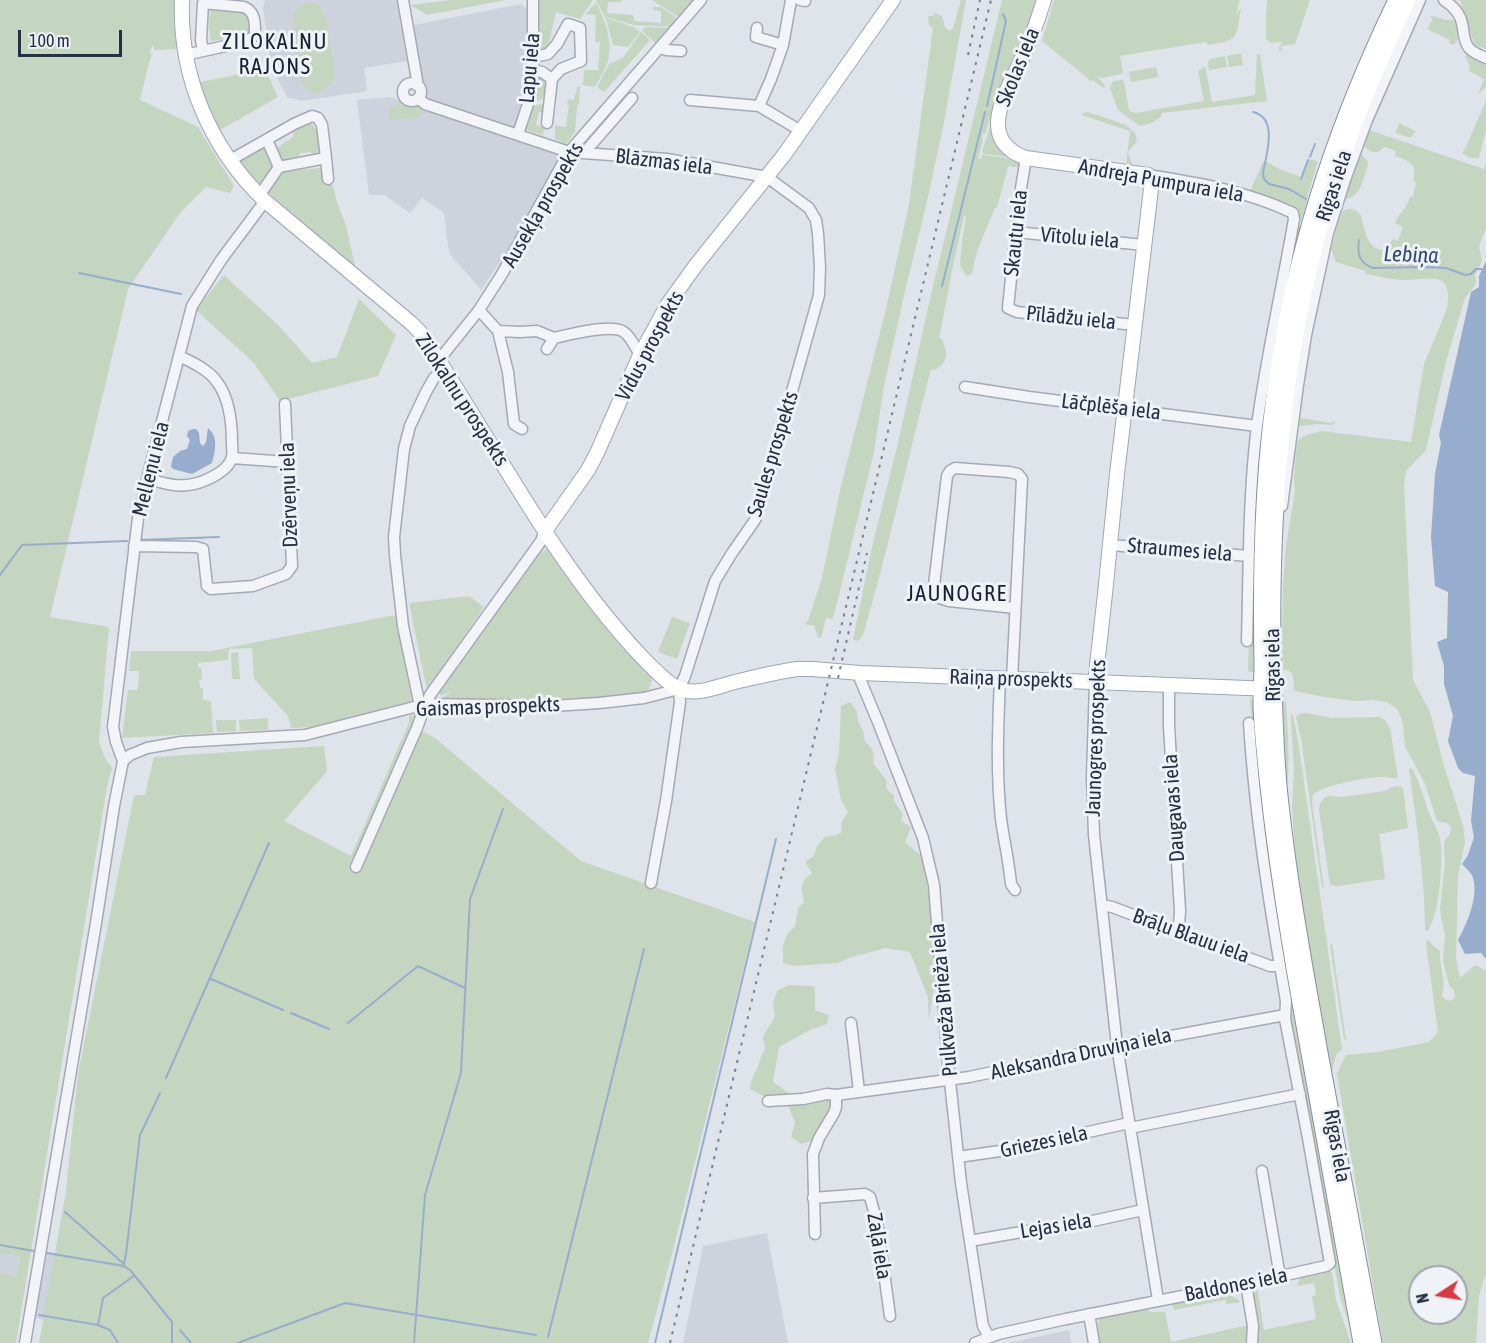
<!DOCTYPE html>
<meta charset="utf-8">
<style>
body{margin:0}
#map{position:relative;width:1486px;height:1343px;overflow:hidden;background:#dfe3ea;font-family:"Asap Condensed",sans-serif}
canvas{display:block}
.north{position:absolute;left:1408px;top:1265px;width:60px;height:60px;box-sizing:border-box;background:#eff2f7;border:2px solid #9fa4af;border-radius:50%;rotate:258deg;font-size:16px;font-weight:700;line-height:24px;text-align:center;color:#262f43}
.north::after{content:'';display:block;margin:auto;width:21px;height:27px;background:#dc3844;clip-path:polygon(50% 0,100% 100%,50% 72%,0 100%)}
.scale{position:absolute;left:18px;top:30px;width:104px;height:27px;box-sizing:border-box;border:3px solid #262f43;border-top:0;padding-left:8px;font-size:18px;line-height:21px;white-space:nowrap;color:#262f43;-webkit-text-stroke:4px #eff2f7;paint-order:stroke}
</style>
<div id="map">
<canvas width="1486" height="1343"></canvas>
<div class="north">N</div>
<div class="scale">100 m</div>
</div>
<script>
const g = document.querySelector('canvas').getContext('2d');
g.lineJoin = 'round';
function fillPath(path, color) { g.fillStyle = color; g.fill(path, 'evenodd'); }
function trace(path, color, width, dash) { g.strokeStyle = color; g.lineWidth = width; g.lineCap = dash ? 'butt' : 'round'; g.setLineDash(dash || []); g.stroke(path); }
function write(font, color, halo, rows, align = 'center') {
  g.font = font + ' "Asap Condensed",sans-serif'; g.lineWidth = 6; g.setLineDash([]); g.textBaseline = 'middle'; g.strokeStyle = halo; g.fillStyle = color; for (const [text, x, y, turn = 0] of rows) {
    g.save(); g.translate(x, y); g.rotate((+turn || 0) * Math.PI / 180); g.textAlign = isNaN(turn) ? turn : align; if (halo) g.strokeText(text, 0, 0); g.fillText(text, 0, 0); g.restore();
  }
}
fillPath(new Path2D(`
 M265 0H397L407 61 364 68 367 91 302 101 287 97 271 66 263 8Z
 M521 4 529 11 530 55 527 94 516 130 426 101 409 26Z
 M389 97 506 134 554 151 560 157 558 164 526 223 481 290 449 253 444 213 422 198 410 213 384 195H369L357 100Z
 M767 1233 788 1343H683L703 1246Z
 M0 1253 20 1256 16 1276 0 1273Z
 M45 1254 102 1263 91 1327 34 1318Z
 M1069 1330 1071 1343H1008Z`), '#cdd2dc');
fillPath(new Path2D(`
 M0 0H174L175 32 177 49 154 50V47L152 46 150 53 152 54 147 70 140 100 198 127 234 186 230 193 206 187 180 213 128 289 50 617 109 627 99 742 105 758 112 768 107 787 16 1343H0V1273L16 1276 20 1256 0 1253Z
 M451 0H506L427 15 411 5Z
 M537 0H593L580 19 556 12 547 51 536 55Z
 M596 0H621V2H608L607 13 633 15 634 21 661 23V11L653 10V7H661L679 20 672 27 634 25 605 17Z
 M652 0H696L680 18Z
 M961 0H966L943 127 926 206 905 291 884 386 874 452 834 615 832 619 826 618 821 638H818L814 625H808L805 624 808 621 822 578 841 486 886 309 909 204 933 28 929 25 928 16H934L935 13 942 16 945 27 949 31 953 29Z
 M1002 0H1038L1021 47 993 110 985 134H983L982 139 983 140 978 158 981 159 982 155 1007 158 1021 163 1022 168 1008 166 997 208H995L977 251 972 274 966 276 960 265 962 241 966 217 964 216 954 261 939 338 942 339C948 353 949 363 934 370L931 369C908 457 889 547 863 635L859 640 856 641 853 639 872 547 897 447 930 299Z
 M1054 0H1240L1236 15 1241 8C1236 39 1239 40 1208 45L1206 42 1120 56 1123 72 1121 74 1103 78 1097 76 1103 83 1105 87 1104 88 1093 80 1091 81 1042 41Z
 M1267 0H1310L1295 44 1281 46 1282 51 1279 50V47L1282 43 1281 42 1271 43 1266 39V18Z
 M1459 0H1486V49L1475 45 1466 21 1461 2Z
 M596 2C605 21 613 40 608 61 605 70 599 79 595 87L583 85 584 70H598L600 42H595L596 15 586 14Z
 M307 3 318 4 326 18 335 76C331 88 316 100 305 87 304 86 301 80 301 78L292 22 297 7Z
 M213 9 245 13C249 21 252 29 248 37L211 41 209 28 210 11Z
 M1433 16 1445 20H1453L1456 25 1458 40 1453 45 1449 43 1450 40 1427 29 1433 19 1430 17Z
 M606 18 633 27 640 32 628 47 613 45Z
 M645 27 671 28 657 44 642 31Z
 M641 32 650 40 604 92 597 87 609 64 623 58Z
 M1241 53 1243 65 1229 67 1227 56Z
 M1257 54 1260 55 1267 101 1162 113 1161 117 1151 123 1140 126 1118 110 1110 88 1113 81 1122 80 1124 81 1129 111 1136 113 1204 101 1198 71 1205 66 1212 102 1255 95Z
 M1468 55 1486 63V87L1478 94 1484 79 1469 71 1470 67 1465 56Z
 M1225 56 1227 67 1209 70 1208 63 1210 59Z
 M1156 67 1158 77 1131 82 1129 72Z
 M265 69 278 97 220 130 207 108 196 83Z
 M540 74 546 79C545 87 547 96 539 101L534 98 536 76Z
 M577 87H580L579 104 577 105 575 132 566 144 555 139V126L566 127 569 105H567L568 99 574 100 575 94H576Z
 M1486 100V129L1479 158H1470L1462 153 1466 147Z
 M400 101 423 108 419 117 391 120 389 110Z
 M540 104 544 105 545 113 539 112 536 125 544 127 543 135 523 129 530 108Z
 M1088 112 1126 125 1135 133 1137 141 1128 152 1132 163 1131 166H1126L1130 131 1082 115 1083 113Z
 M310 122 320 134 321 156 317 157 310 152 300 153 299 157 279 160 274 150 294 136 292 131Z
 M1400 122 1401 124 1416 131 1411 137H1408L1395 133Z
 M991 123C993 137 996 150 1010 157L984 154 982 152Z
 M1369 130 1484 169 1486 162V228L1479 246 1482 261 1475 275 1476 284 1465 298 1447 358 1426 450 1406 471 1404 485 1413 680 1430 712 1444 766 1463 825 1465 842 1458 876 1456 958 1460 978 1475 965 1486 971V1272L1479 1296 1476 1343H1383L1337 1074 1346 1055 1378 1052 1429 1042 1438 1032 1426 944 1428 939 1432 945 1440 951C1439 966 1447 982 1442 995 1445 1001 1451 1003 1455 997L1454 990 1449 985 1443 961 1445 935 1441 917 1440 909 1445 862 1444 842 1450 834 1451 827 1447 823 1437 821 1425 784 1405 746 1403 726 1401 717 1397 709 1387 702 1372 700 1355 701 1324 697 1295 691C1292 682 1297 669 1283 670L1282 649 1283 587 1286 546 1295 491 1294 476 1297 444 1299 439 1304 436 1321 431 1411 442 1424 364 1447 309C1454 269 1428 280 1404 280 1391 280 1378 276 1366 274L1365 271 1336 262 1331 249 1338 223 1343 211C1350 207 1356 209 1361 215 1364 228 1367 253 1386 249L1393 239 1398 241 1403 227 1395 223C1399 213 1406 210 1410 197H1413L1416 183 1414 182V167L1406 160 1395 156 1396 151 1385 147 1378 152C1371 152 1368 151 1364 146L1365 139ZM1420 1277H1456V1313H1420Z
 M265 146 274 164 262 188 248 174 237 158Z
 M1360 153 1367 160 1368 165C1363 178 1361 198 1345 199Z
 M1308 159 1318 161 1308 194 1305 210 1296 230 1297 220 1249 194 1264 160 1279 169 1301 177Z
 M320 168 330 185H333L336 199 346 226 356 270 268 192 279 172Z
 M1306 214 1255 672H1250L1248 670 1252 543 1257 449 1291 245Z
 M224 275 280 327 312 363 337 357 359 299 396 335 378 376 280 401 254 363 196 310Z
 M1300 418 1332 423 1335 421V422L1333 425 1318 424 1301 426H1299Z
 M545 544H548L540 555 550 545 649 670 644 671 643 673H650L652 680 648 692 640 694 557 703 447 701 442 698 451 692V691L441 696 439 693 440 688Z
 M469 596 484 607 427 690 411 613 410 603Z
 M395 615 412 701 312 727 291 728 288 716 254 679 252 648 229 649 228 660 198 663V668L201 667 202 679 199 680 200 688H203V700L211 701 213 733 122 738 128 690H138L139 671H129L131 651H211Z
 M672 617 690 623 677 659 658 652Z
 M238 652 240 679H232L231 653Z
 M1250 698 1254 704 1355 1343 1340 1297 1304 1101 1273 917 1252 729Z
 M1280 700 1286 702C1288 733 1290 762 1287 792Z
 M850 702 857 711 858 721 863 731 865 742C873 748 875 753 873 763L887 781 886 786 888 791 894 795V801L903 814 901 821 911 827 905 842 921 856 928 889 932 917 936 974 929 1020 928 997 910 952 885 948 849 958 837 963 794 966 783 963V946L788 933 795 926 798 908 804 902C801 888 799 882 812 873L805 862 814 856 817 846 825 837 836 835 842 832 841 823 848 812 841 800 835 769 839 754 841 706Z
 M1292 712 1298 740 1342 1049 1336 1055 1331 1075 1297 884 1292 808 1294 771 1291 716Z
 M1305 713 1333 718 1379 717 1385 720 1390 728 1398 778C1392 779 1389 777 1384 777 1371 776 1325 785 1315 793 1312 796 1313 798 1312 802L1324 888 1322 887 1301 739 1296 717 1299 714Z
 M422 714 420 730 435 738 581 861 755 922 672 1254 648 1343H39L66 1191 78 1074 134 795H145L154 757 324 746 327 771 284 821 351 856 409 723V716Z
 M268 718V730L240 731 239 720Z
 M216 720H236V731L217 732Z
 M1410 768 1413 770C1420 784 1424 798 1429 813 1432 820 1436 827 1439 835 1444 853 1440 894 1435 913 1434 919 1430 925 1428 931L1425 930C1425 876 1416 822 1409 769Z
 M1398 786 1403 788 1408 828 1379 834 1385 879 1338 886 1330 885 1319 810 1320 804 1324 798 1329 796 1342 797 1385 791 1392 787Z
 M1332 944 1346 1040 1344 1039 1330 945Z
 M789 985 810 986 815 987V1010L829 1015 827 1024 812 1029 779 1047 773 1082 789 1093 792 1103 831 1098 829 1111 813 1141 801 1144 791 1137 795 1123 784 1095 765 1097 750 1089C751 1079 753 1077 757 1069 760 1062 761 1055 765 1049L763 1037 775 1016 773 1003 777 991Z
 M1327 1270 1332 1272 1336 1300 1351 1343H1255C1256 1335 1259 1326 1258 1317 1257 1306 1251 1298 1254 1287L1257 1286 1264 1330 1316 1319 1312 1296 1316 1295 1314 1283 1297 1286 1301 1276Z
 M1215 1294C1225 1294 1233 1294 1240 1302L1227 1304 1225 1300 1174 1310 1172 1303Z
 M1145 1307 1150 1312H1165L1171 1342 1249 1325 1247 1343H1097L1096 1327 1101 1316Z`), '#c4d5c0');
fillPath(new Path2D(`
 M1486 261V959L1481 953 1465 954 1458 940C1467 923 1480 895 1472 875 1470 872 1465 867 1462 864L1468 855 1474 837 1471 821 1475 776 1463 773 1458 768 1448 741 1453 716 1444 684V666L1437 642 1447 638 1448 592 1435 586 1431 537 1435 474 1441 443 1439 435 1471 292 1479 287V276Z
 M208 428C219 438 215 450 212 463L192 474 173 469 171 466 173 457 180 451 187 449 190 440 187 436 188 431 193 429H196L199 433 200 443 203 446 206 442Z`), '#97adce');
trace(new Path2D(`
 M987 106 1006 21 1003 14
 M1253 112C1279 118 1266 155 1263 173L1264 179 1269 184 1289 189 1306 199
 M1310 157 1315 144
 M1102 162 1113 163
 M1301 179 1308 160
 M1359 240C1357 254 1359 263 1373 268L1427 267 1446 268 1465 275 1471 274 1476 269H1482
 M79 273 181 294
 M942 286 985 112
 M139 540 219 537
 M0 575 22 545 127 541
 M211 979 283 1010
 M291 1013 329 1029
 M348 1023 418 966 465 988
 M166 1078 269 843
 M65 1212 124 1264
 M0 1245 34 1251
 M47 1253 124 1266 131 1271 172 1322V1343
 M124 1263 126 1254 140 1135 160 1093
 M39 1315 98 1325 110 1330 118 1343
 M98 1325 103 1298 134 1276
 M180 1330 191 1343
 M548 1337 644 949
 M238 1343 345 1303 536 1335
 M414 1343 425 1195 461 1073 470 899 503 809
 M655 1343 776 839`), '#97adce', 2);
const minor = new Path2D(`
 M403 0 417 80 416 85
 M791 0 783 45 771 79 759 106 801 131
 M800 0 805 1
 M1444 0C1453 6 1460 13 1462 23 1464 31 1463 41 1469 48 1473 53 1480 55 1486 58
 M757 28 756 37 783 45
 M660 47 666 50 681 51
 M185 55 248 41 255 35C255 24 256 12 244 7L203 3 201 40 203 50
 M534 57 548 54 557 44 568 24 580 28 581 61 561 69 552 79
 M533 70 542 72 552 79 547 123
 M403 92a9 9 0 1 1 18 0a9 9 0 1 1-18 0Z
 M418 98 425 104 569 152 667 159 767 177 809 208 816 220 818 234 820 267 819 295 759 509 755 520 732 553 715 581 685 676 679 689 680 702 666 801 651 883
 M690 100 759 106
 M518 134 531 95 533 79V0
 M584 153 632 98
 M326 158 328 179
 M1026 158 1019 200 1008 308 1017 312 1134 325
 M230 162 234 158 294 124 312 116 318 118 322 125 326 158 279 167 267 140
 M1148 175C1198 183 1247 191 1293 213L1294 219C1282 289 1266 357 1257 426 1248 497 1249 570 1247 641
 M259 196 279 167
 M1016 232 1144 245
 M479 310 498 331 508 372 514 424 522 429
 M498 331 520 332 537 331 554 338
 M547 349 554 338C569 335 611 323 624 332 630 336 636 348 640 355
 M438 360 443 355 479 310 502 274 569 152 701 0
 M965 387 1029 397 1257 426
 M232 458 287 462
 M147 479C160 482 174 487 187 485 201 484 229 472 232 457 233 453 232 448 232 443 232 423 230 399 217 382 209 370 192 362 179 356
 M1282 506 1298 385 1306 335 1328 233 1346 177 1367 120 1420 0
 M1110 545 1249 556
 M134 546 196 547 203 549 207 586 211 589 253 586 286 574 292 566 285 404
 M860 673V679L878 722 923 838 934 885 948 1063 961 1183 983 1326 989 1337
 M1000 679C998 726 996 772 1001 819 1004 841 1009 862 1011 884L1015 890
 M1012 679 1022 479 1018 474 1009 472 955 468 950 471 947 476 934 585 936 597 949 601 1015 608
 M1095 683 1092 778 1094 835 1117 1046 1158 1300
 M1169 685V726L1180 911 1179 925 1176 930
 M426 704 430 695 541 541 545 531
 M123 761 116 742 113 727 138 518 147 479 192 306 221 260 265 201
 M123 761 130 755 147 748 181 742 305 735 426 704 553 706 599 703 644 698 679 689
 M356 867 417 728 421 717 420 706 403 626 395 555 394 537 404 449 410 426 426 392 434 378 444 369
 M1102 905 1112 907 1270 966H1280
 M851 1023 859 1091
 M768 1101 803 1099 827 1094 836 1095 969 1077 1117 1046 1285 1015
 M1130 1128 1300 1094
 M958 1157 1007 1150 1129 1123
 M1262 1171 1280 1277
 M813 1198 865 1194 870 1197 877 1222 890 1316
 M815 1234 813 1154 819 1138 834 1113 836 1107V1095
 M970 1241 1021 1232 1079 1224 1143 1210
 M1246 1284 1253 1326 1252 1343
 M1089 1314 1094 1343
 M25 1343 96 923 114 806 123 761
 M975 1343 998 1334 1066 1319 1259 1281 1326 1266 1330 1263 1308 1138 1285 1019 1286 1001C1270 908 1255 817 1249 723`);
const major = new Path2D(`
 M182 0C179 76 210 148 265 201L411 323 420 332C493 440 550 559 640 655 650 665 669 686 682 690 699 695 719 686 735 682 756 677 776 672 797 669H813L860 673 1273 689
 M1044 0C1038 18 1033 35 1025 52 1010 87 972 138 1026 158L1148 175 1150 180 1151 189 1117 474 1105 594 1095 683
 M545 531 588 470 597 453 640 355 668 304 696 265 784 155 893 0`);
const highway = new Path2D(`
 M1361 1343C1343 1239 1324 1135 1305 1031 1292 959 1280 886 1271 813 1267 777 1262 740 1261 703 1261 689 1262 676 1262 662 1260 556 1263 450 1282 346 1302 225 1343 110 1396 0
 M1374 1343C1356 1248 1338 1153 1321 1058 1305 968 1288 877 1279 786 1275 740 1274 694 1273 648 1271 506 1282 362 1321 225 1343 147 1373 73 1408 0`);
trace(minor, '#a4a9b5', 13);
trace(major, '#9ea6b7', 16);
trace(highway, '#858fa2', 17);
trace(minor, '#f3f4f8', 10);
trace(major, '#fff', 14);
trace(highway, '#fff', 15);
trace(new Path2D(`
 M968 55 980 0
 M838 678 867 553
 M670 1343 991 0`), '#778095', 2, [3, 6]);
write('21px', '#262f43', '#eff2f7', [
 ["Skolas iela",1018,67,-68],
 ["Lapu iela",530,68,-85],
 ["Blāzmas iela",664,162,7],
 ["Andreja Pumpura iela",1161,181,10],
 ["Rīgas iela",1334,186,-72],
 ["Ausekļa prospekts",543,205,-60],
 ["Skautu iela",1016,233,-84],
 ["Vītolu iela",1080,238,5],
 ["Pīlādžu iela",1071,318,6],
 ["Vidus prospekts",650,346,-62],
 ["Zilokalnu prospekts",462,400,57],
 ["Lāčplēša iela",1111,407,7],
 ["Saules prospekts",773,454,-73],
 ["Melleņu iela",151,469,-76],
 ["Dzērveņu iela",289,495,-92],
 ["Straumes iela",1180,550,5],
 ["Rīgas iela",1273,665,-91],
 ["Raiņa prospekts",1011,679,2],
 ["Gaismas prospekts",488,707,-2],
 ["Jaunogres prospekts",1096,738,-88],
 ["Daugavas iela",1174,808,-94],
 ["Brāļu Blauu iela",1191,936,20],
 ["Pulkveža Brieža iela",944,1000,-95],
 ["Aleksandra Druviņa iela",1081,1054,-12],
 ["Griezes iela",1044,1142,-12],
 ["Rīgas iela",1337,1146,80],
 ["Lejas iela",1056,1226,-9],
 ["Zaļā iela",879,1246,81],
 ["Baldones iela",1236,1285,-11]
]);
g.letterSpacing = '1.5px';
write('22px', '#192034', '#eff2f7', [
 ["ZILOKALNU",275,42],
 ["RAJONS",275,67],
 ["JAUNOGRE",957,594]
]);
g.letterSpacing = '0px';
write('italic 22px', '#2c4a7b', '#eff2f7', [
 ["Lebiņa",1411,255,2]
]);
</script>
